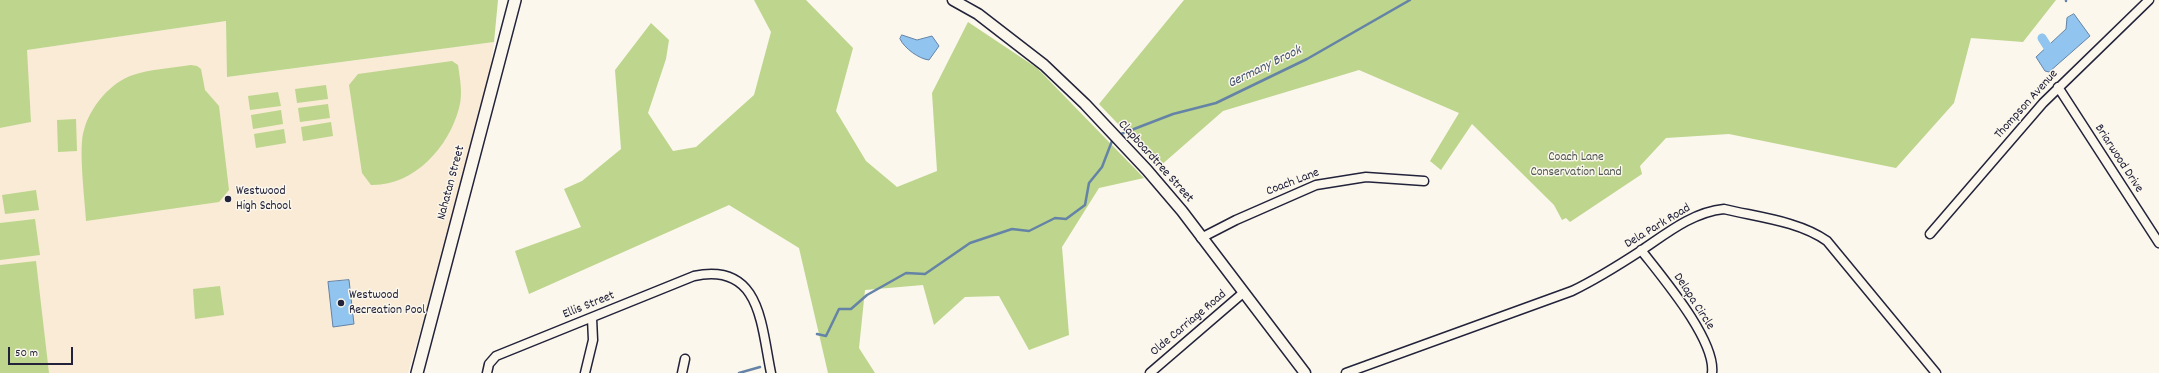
<!DOCTYPE html>
<style>
body{margin:0}
#map{position:relative;width:2159px;height:373px;overflow:hidden;background:#fbf7ec;font-family:Dekko,sans-serif}
canvas{display:block}
.scale{position:absolute;left:8px;top:347px;width:65px;height:18px;box-sizing:border-box;border:2px solid #22223b;border-top:0;padding-left:5px;font-size:12px;line-height:14px;white-space:nowrap;color:#22223b;-webkit-text-stroke:3px #fbf7ec;paint-order:stroke}
</style>
<div id="map">
<canvas width="2159" height="373"></canvas>
<div class="scale">50 m</div>
</div>
<script>
const g = document.querySelector('canvas').getContext('2d');
g.lineJoin = 'round';
function fillPath(path, color) { g.fillStyle = color; g.fill(path, 'evenodd'); }
function trace(path, color, width, dash) { g.strokeStyle = color; g.lineWidth = width; g.lineCap = dash ? 'butt' : 'round'; g.setLineDash(dash || []); g.stroke(path); }
function write(font, color, halo, rows, align = 'center') {
  g.font = font + ' Dekko,sans-serif'; g.lineWidth = 3; g.setLineDash([]); g.textBaseline = 'middle'; g.strokeStyle = halo; g.fillStyle = color; for (const [text, x, y, turn = 0] of rows) {
    g.save(); g.translate(x, y); g.rotate((+turn || 0) * Math.PI / 180); g.textAlign = isNaN(turn) ? turn : align; if (halo) g.strokeText(text, 0, 0); g.fillText(text, 0, 0); g.restore();
  }
}
fillPath(new Path2D(`
 M226 21 228 77 494 42 490 71 438 270 408 373H0V128L31 122 26 50Z`), '#f9ebd6');
fillPath(new Path2D(`
 M0 0H498L494 42 227 77 226 21 27 50 31 122 0 128Z
 M754 0H806L853 48 836 111 866 161 897 187 937 171 932 93 968 22 1037 68 1144 178 1099 188 1062 247 1069 335 1029 350 999 296 965 297 934 325 923 285 865 290 859 348 875 373H828L799 248 729 205 529 294 515 251 581 227 564 189 582 181 621 149 615 70 651 23 669 40 666 59 648 113 673 151 696 147 754 95 771 32Z
 M1184 0H2056L2023 42 1971 38 1954 103 1896 168 1729 134 1666 138 1640 166 1642 174 1570 222 1566 218 1562 220 1554 205 1472 124 1441 170 1430 161 1459 113 1359 70 1223 111 1159 167 1099 104Z
 M452 61 458 65C460 79 463 94 459 108 449 147 414 186 371 185L362 173 349 85 358 74Z
 M191 65 197 66 201 69 205 90 219 106 229 190 219 202 86 221C85 201 78 147 84 130 90 107 111 82 133 75 151 69 172 68 191 65Z
 M326 85 328 99 297 103 295 89Z
 M278 92 281 106 250 110 248 96Z
 M328 104 330 118 300 122 298 108Z
 M281 110 283 124 253 129 251 115Z
 M76 119 77 151 58 152 57 120Z
 M331 122 333 136 303 141 301 127Z
 M284 129 286 143 256 148 254 134Z
 M36 190 39 210 5 214 2 195Z
 M35 219 40 255 0 260V223Z
 M36 261 49 373H0V265Z
 M220 286 224 315 195 319 193 289Z`), '#bdd58c');
const water = new Path2D(`
 M2074 14 2090 36 2049 72 2045 71 2036 57 2066 29 2067 18Z
 M902 35 917 40 932 36 939 46 929 60C919 59 904 48 900 39Z
 M349 280 354 324 333 327 328 282Z`);
fillPath(water, '#91c4ee');
trace(water, '#6583a6', 1);
trace(new Path2D(`
 M2066 0V1
 M1121 134 1173 114 1216 103 1307 59 1410 0
 M817 334 826 336 839 309H851L867 295 906 273 925 274 970 243 1012 229 1029 231 1055 218 1066 219 1085 205 1089 183 1102 167 1112 141
 M739 373 760 367`), '#6583a6', 2.5);
trace(new Path2D(`
 M2042 38 2049 49`), '#91c4ee', 9);
const minor = new Path2D(`
 M2058 87 2159 243
 M1930 234 2043 103 2149 0
 M1201 238 1236 220 1316 185 1366 177 1424 181
 M1641 250C1662 277 1716 340 1712 373
 M487 373 489 364 496 356 694 276C761 262 761 325 771 373
 M585 373 593 340 592 318
 M682 373 685 359
 M1150 373 1243 293
 M1346 373 1572 291C1597 279 1619 265 1642 250 1667 233 1693 212 1724 209 1757 217 1799 221 1827 241L1936 373`);
const tertiary = new Path2D(`
 M953 0 978 14 1044 65 1085 104 1147 170 1182 211 1305 373`);
const secondary = new Path2D(`
 M417 373 515 0`);
trace(minor, '#22223b', 11);
trace(tertiary, '#22223b', 13);
trace(secondary, '#22223b', 14);
trace(minor, '#fbf7ec', 8);
trace(tertiary, '#fbf7ec', 10);
trace(secondary, '#fbf7ec', 11);
for (const [x, y, r, color] of [
 [228,199,4,"#22223b"],
 [341,303,4,"#22223b"]
]) { const dot = new Path2D(); dot.arc(x, y, r, 0, 2 * Math.PI); g.fillStyle = color; g.fill(dot); trace(dot, '#fbf7ec', 1.5); }
write('13px', '#22223b', '#fbf7ec', [
 ["Thompson Avenue",2027,105,-48],
 ["Briarwood Drive",2118,159,57],
 ["Clapboardtree Street",1155,162,48],
 ["Nahatan Street",452,183,-75],
 ["Coach Lane",1293,183,-21],
 ["Dela Park Road",1658,227,-31],
 ["Delapa Circle",1693,302,57],
 ["Ellis Street",589,306,-22],
 ["Olde Carriage Road",1189,324,-40]
]);
write('13px', '#505853', '#fbf7ec', [
 ["Coach Lane",1576,158],
 ["Conservation Land",1576,173]
]);
write('13px', '#22223b', '#fbf7ec', [
 ["Westwood",236,192],
 ["High School",236,207],
 ["Westwood",349,296],
 ["Recreation Pool",349,311]
], 'left');
write('italic 14px', '#435371', '#fbf7ec', [
 ["Germany Brook",1265,68,-26]
]);
</script>
